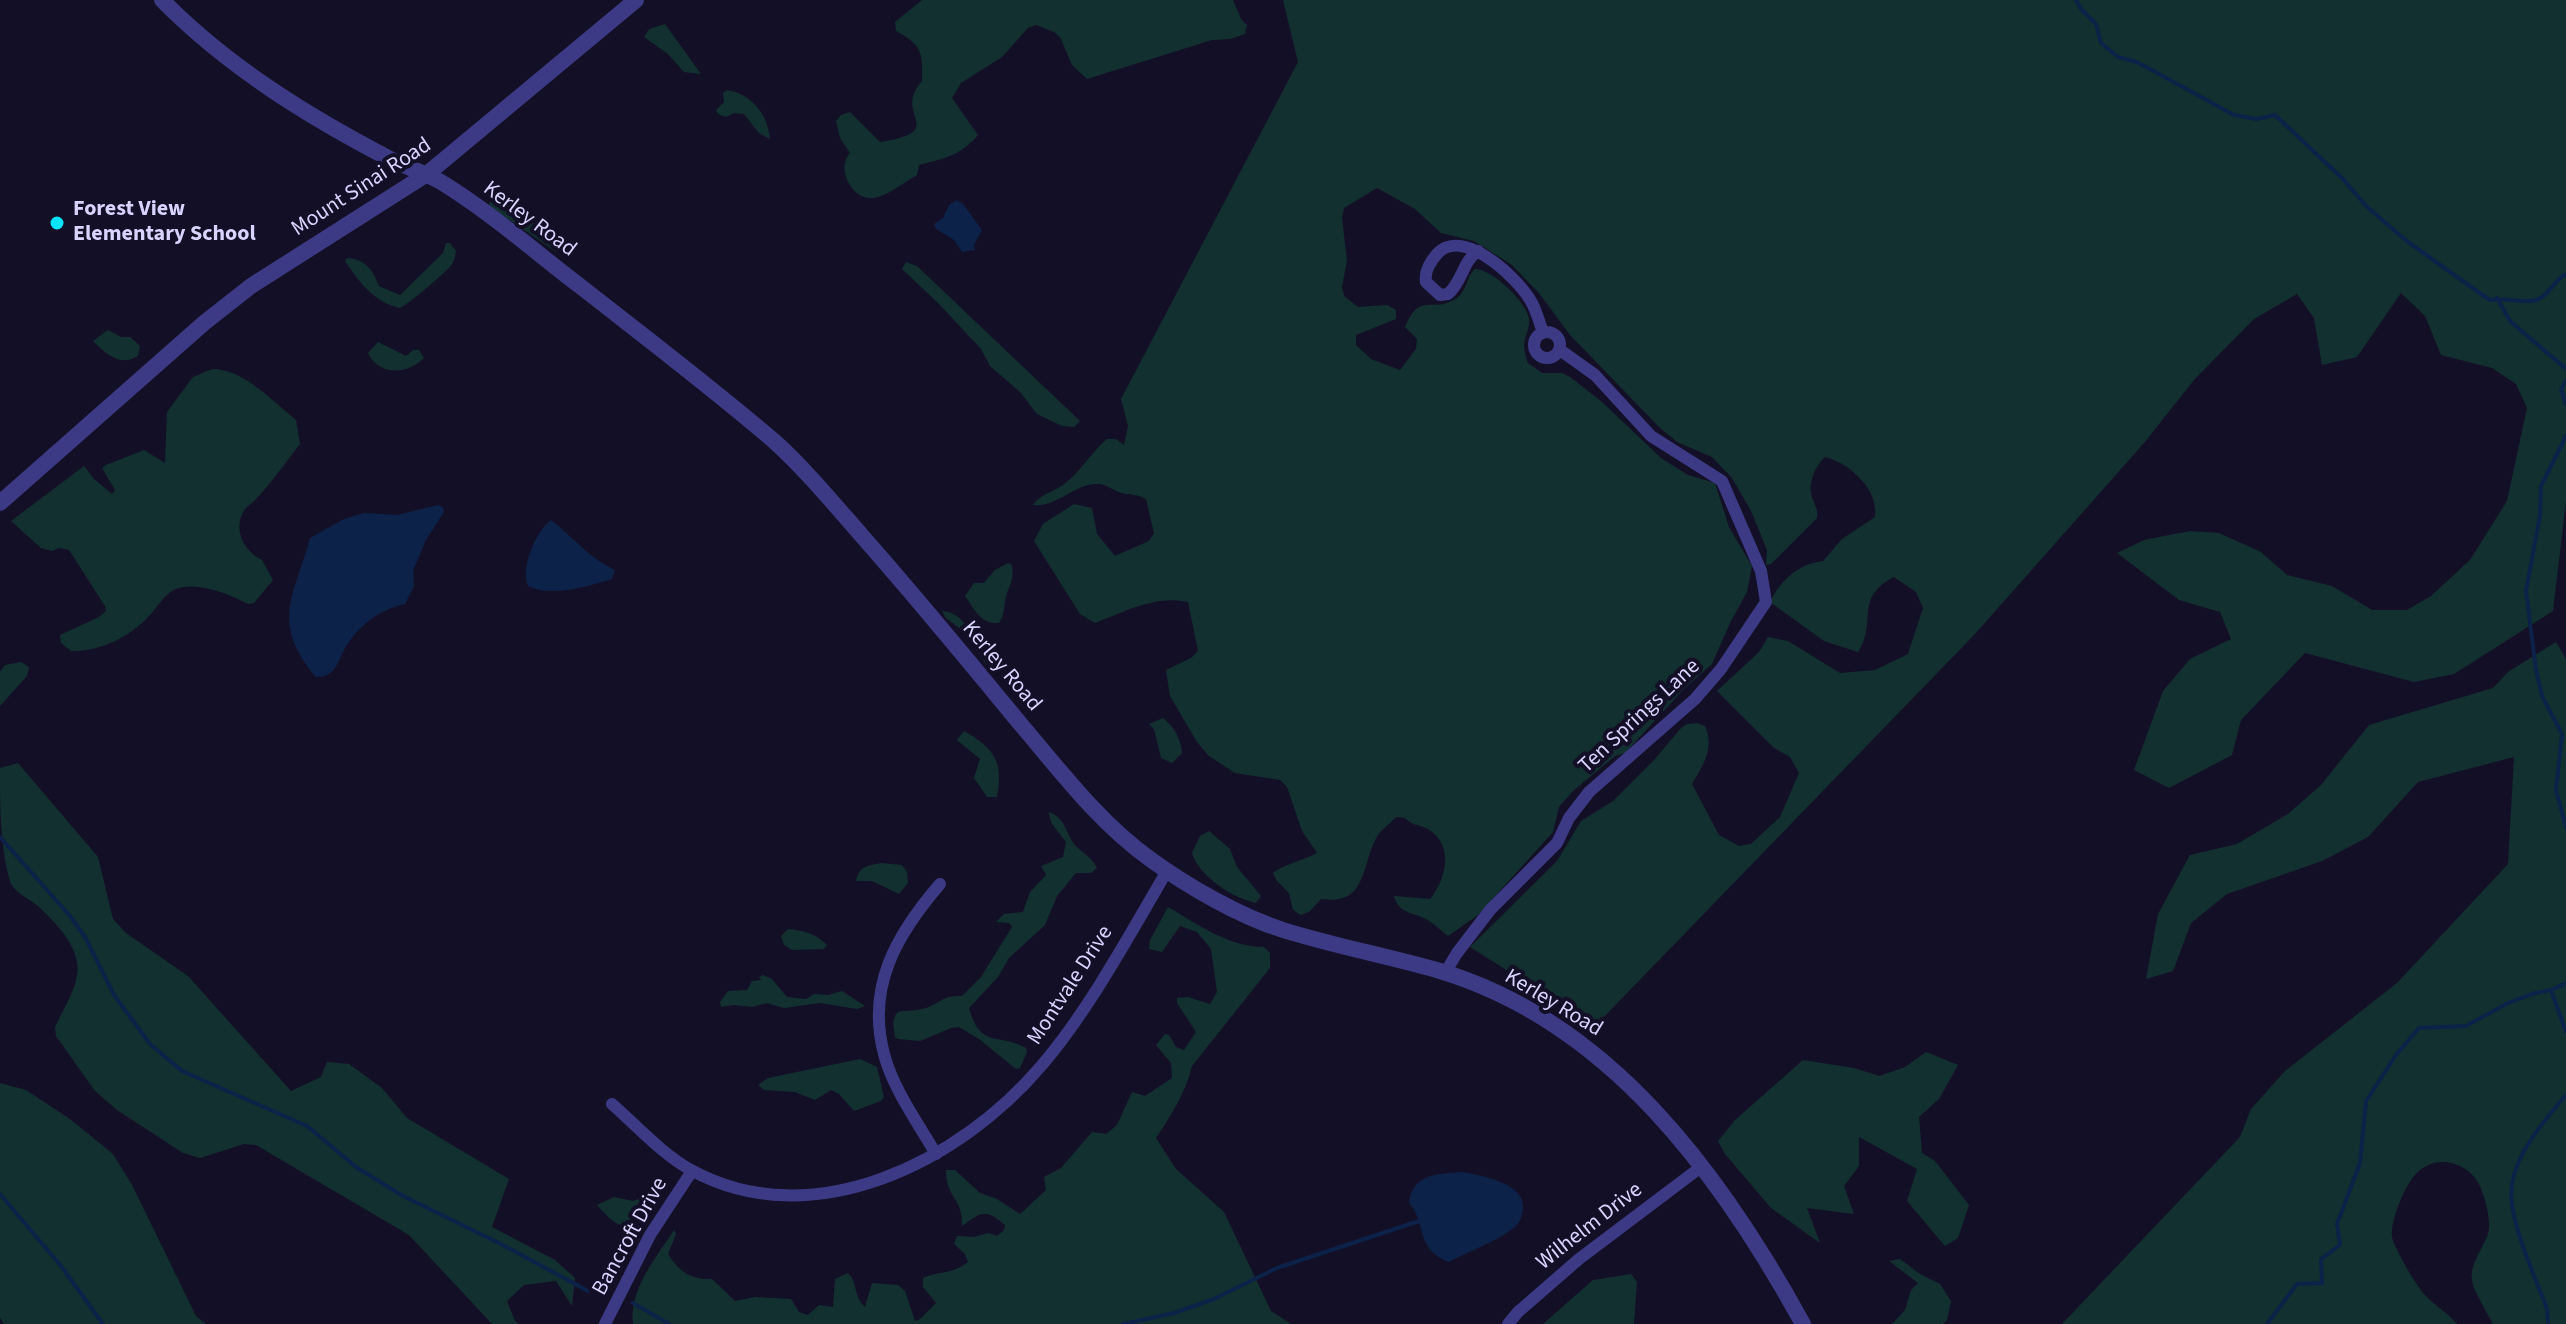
<!DOCTYPE html>
<style>
body{margin:0}
canvas{display:block;background:#130f26}
</style>
<canvas width="2566" height="1324"></canvas>
<script>
const g = document.querySelector('canvas').getContext('2d');
g.lineJoin = 'round';
function fillPath(path, color) { g.fillStyle = color; g.fill(path, 'evenodd'); }
function trace(path, color, width, dash) { g.strokeStyle = color; g.lineWidth = width; g.lineCap = dash ? 'butt' : 'round'; g.setLineDash(dash || []); g.stroke(path); }
function write(font, color, halo, rows, align = 'center') {
  g.font = font + ' "Source Sans 3",sans-serif'; g.lineWidth = 8; g.setLineDash([]); g.textBaseline = 'middle'; g.strokeStyle = halo; g.fillStyle = color; for (const [text, x, y, turn = 0] of rows) {
    g.save(); g.translate(x, y); g.rotate((+turn || 0) * Math.PI / 180); g.textAlign = isNaN(turn) ? turn : align; if (halo) g.strokeText(text, 0, 0); g.fillText(text, 0, 0); g.restore();
  }
}
fillPath(new Path2D(`
 M922 0H1233L1241 19 1247 25 1245 34 1230 39 1212 40 1087 79 1072 65 1060 37 1054 32 1036 25 1028 28 1002 57 961 83 952 98 978 135C960 156 945 158 919 165L917 175C904 182 887 197 872 198 853 200 835 169 850 153L840 138 836 121 841 115 850 112 880 142C951 131 891 115 922 81 923 53 922 45 896 31L895 22Z
 M1283 0H2566V501L2553 611 2454 674 2414 682 2305 653 2241 720 2232 755 2169 788 2134 770 2163 691 2190 659 2231 639 2220 612 2179 600 2117 553 2144 540 2190 531 2219 533 2261 552 2287 575 2332 586 2372 610H2407L2431 596 2470 560 2507 501 2527 408 2516 384 2492 368 2441 355 2425 316 2401 293 2357 357 2322 365 2314 318 2297 294 2254 319 2194 380 2144 443 1975 634 1598 1023 1546 995 1470 947 1557 861 1581 821 1613 801 1655 759 1680 729 1687 724 1697 723 1705 726C1715 747 1703 766 1692 784L1719 835 1739 846 1751 844 1780 817 1799 773 1790 757 1774 748 1717 691 1759 652 1768 637 1788 641 1840 673 1875 670 1908 654 1923 608 1916 592 1894 577C1853 598 1878 622 1858 652L1824 641 1770 602C1781 580 1798 564 1823 561L1842 539 1875 517C1879 490 1850 463 1825 457 1814 467 1807 485 1813 500 1816 508 1818 509 1817 518L1771 564 1766 565 1767 550 1751 511 1732 478 1712 457 1677 442 1659 427 1570 335 1539 293 1512 265 1474 241 1441 233 1415 209 1377 188 1344 208 1342 218 1347 261 1342 287 1344 296 1358 307 1387 305 1396 310V319L1356 335V345L1371 359 1400 370 1416 349 1417 339 1405 327C1421 289 1433 316 1458 297 1467 290 1466 277 1475 269 1491 268 1527 302 1529 319 1530 328 1525 336 1524 344 1524 350 1526 358 1528 363L1542 373H1562L1570 377 1601 401 1661 458 1688 475 1715 483 1729 527 1752 566 1747 592 1730 623 1712 664 1684 689 1625 753 1615 756 1573 791 1559 807 1553 832 1478 915 1448 936C1441 931 1434 923 1426 919 1412 912 1398 913 1394 896L1430 899C1447 878 1454 845 1428 829 1419 824 1412 826 1405 818L1396 817C1391 823 1382 829 1378 835 1360 864 1369 906 1321 899L1309 912 1301 915 1293 910 1289 893 1277 881 1273 873C1286 863 1303 861 1317 853L1302 831 1287 787 1280 780 1235 773 1209 756 1197 742 1170 696 1166 670 1191 658 1198 651 1188 602C1155 595 1125 612 1095 623L1080 614 1034 541 1043 524 1074 504 1092 508 1097 534 1115 556 1149 541 1154 533 1146 499C1137 494 1131 495 1122 493 1113 491 1107 484 1098 484 1074 483 1057 508 1033 505 1040 495 1050 493 1060 487 1079 475 1090 453 1107 439H1116L1124 445 1128 426 1121 399 1298 62Z
 M665 24 701 74 684 72 668 54 644 37 649 29Z
 M727 90C751 94 768 114 770 139L759 133 744 114 734 113 726 117 718 114 716 110 724 102 723 93Z
 M497 195 559 243 556 252 488 205Z
 M446 243H450L456 251C455 255 455 260 452 264 449 270 406 306 400 308 375 303 358 281 345 261L347 258C365 259 373 270 379 286L400 295 443 253Z
 M906 262 917 266 1080 421 1074 427 1062 426 1037 414 1020 392 990 366 981 349 938 303 902 269Z
 M108 330 121 337H130L140 346 138 356C120 367 106 354 93 341Z
 M378 342 406 356 413 350H419L424 358C407 375 379 376 368 353Z
 M212 369C244 369 272 401 296 420L300 444C286 462 272 482 256 499 253 503 245 507 243 512 233 531 245 552 262 560L273 580 254 603 248 604C229 594 198 581 176 589 165 593 157 608 149 616 130 637 99 652 71 651L61 643 60 635 99 617 106 611 105 606 69 550 59 548 52 551 41 548 11 521 84 466 94 479 112 494 115 490 102 468 106 465 144 450 165 463 167 412 193 377Z
 M1008 563 1012 565C1014 582 1010 582 1006 597 1003 609 1006 611 999 623 980 624 975 610 965 596L974 583H984L995 570Z
 M942 611C964 612 973 638 988 652L996 647 999 660 991 671 963 631 946 618Z
 M2556 642 2566 659V1324H2493C2488 1314 2473 1290 2472 1280 2470 1264 2483 1248 2488 1234 2492 1222 2485 1198 2480 1186 2470 1164 2439 1153 2419 1171 2406 1181 2390 1221 2392 1237 2394 1248 2417 1287 2425 1295 2435 1306 2447 1312 2457 1324H2062L2240 1137 2251 1109 2285 1071 2397 983 2508 864 2514 757 2418 782 2368 837 2322 861 2227 894 2191 923 2173 971 2146 979 2158 914 2190 855 2237 844 2288 814 2321 785 2369 725 2493 688 2508 672Z
 M21 662 29 667 27 676 0 706V672L5 665Z
 M1163 718C1174 726 1181 739 1182 753L1172 763 1161 758 1154 729 1149 724Z
 M964 731C994 748 1004 762 997 797H987L974 778 980 759 957 740Z
 M18 763 98 857 113 919 126 933 188 976 291 1091 321 1077 327 1062 349 1064 382 1088 407 1118 509 1179 492 1227 555 1260 575 1278 572 1306 556 1281 524 1285 507 1301 515 1321 519 1324H492L409 1235 256 1145 244 1144 200 1158 183 1153 117 1110 95 1091 56 1036 55 1027C62 1012 74 993 77 976 82 949 57 924 39 907 31 900 16 893 11 884 0 851 0 806 0 768Z
 M1048 812C1066 817 1065 833 1075 845 1083 854 1092 857 1097 868L1091 873H1076L1057 896 1045 925 1009 958 998 977 969 1008C981 1050 998 1032 1026 1048L1027 1052 1020 1068 1016 1069 979 1039 959 1027 951 1028 920 1041 898 1039 895 1037C894 1028 891 1018 898 1012 907 1010 923 1011 931 1006 945 999 944 996 962 996L981 977 1012 927 1009 923 996 922 1004 914 1023 912 1030 892 1046 875 1041 866 1063 857 1066 842 1052 824Z
 M1209 831 1230 849 1237 867 1261 896 1256 903C1232 898 1199 876 1192 853L1200 836Z
 M881 863 902 865 907 872 908 883 899 894 872 881H856C859 866 867 866 881 863Z
 M1168 907C1197 924 1229 947 1264 947L1270 953V968L1192 1066C1185 1094 1172 1114 1156 1138L1176 1169 1224 1212 1271 1311 1291 1324H633C629 1289 656 1258 674 1230L676 1234 668 1254C679 1272 692 1280 712 1279L735 1301 755 1297 791 1299 799 1312 808 1315 819 1305 833 1307 835 1279 848 1273C859 1284 852 1294 865 1307L872 1283 898 1285 905 1291 915 1321 919 1320 936 1303 923 1287V1278C940 1271 953 1274 968 1262L965 1254 954 1244 957 1236 974 1237 988 1233 997 1236 1004 1230 1005 1225C985 1208 982 1212 962 1226 963 1197 946 1199 946 1170H955L980 1193 997 1199 1020 1214 1046 1190 1044 1177 1061 1168 1092 1132 1106 1134 1117 1125 1132 1092 1145 1096 1172 1078 1171 1063 1156 1045 1165 1034 1169 1035 1176 1047 1184 1050 1196 1032 1177 1003V998L1188 997 1210 1004 1217 992 1211 949 1197 932 1180 926 1162 952 1149 949 1150 940Z
 M788 929C802 930 817 934 827 945L824 949 792 950 784 945 781 936Z
 M763 975 772 979 787 997 806 999 814 994 828 995 842 991 865 1006 857 1009 820 1003 784 1008 767 1003 752 1007 734 1005 721 1007 720 1002 728 991 747 990 752 981 761 980 759 977Z
 M1926 1052 1958 1065 1939 1099 1919 1117 1922 1153 1935 1161 1969 1205 1958 1238 1945 1246 1907 1201 1917 1169 1859 1137V1166L1844 1186 1854 1214 1807 1208 1820 1243 1771 1208 1725 1154 1718 1141 1735 1120 1803 1060 1854 1068 1879 1076 1905 1067Z
 M860 1059 877 1067 884 1097 881 1101 854 1111 839 1094 831 1090 815 1100 795 1092 764 1090 758 1085 768 1078Z
 M0 1083 26 1090 70 1119 113 1154 132 1185 196 1316 206 1324H4L0 1318Z
 M614 1197 633 1201 638 1199 641 1202 628 1226C615 1227 606 1214 597 1205Z
 M1900 1259 1920 1274 1940 1284 1951 1301 1947 1320 1943 1324H1892L1905 1310 1911 1290 1918 1283 1889 1261Z
 M1631 1274 1637 1282 1634 1324H1543L1593 1280Z`), '#12302f');
fillPath(new Path2D(`
 M957 200 963 204 982 230 974 245 975 250 962 252 954 240 936 229 934 224 943 218 949 205Z
 M438 505 443 507 444 512 426 540 413 571 414 586 405 604C381 609 362 623 348 643 338 658 338 677 316 677 270 622 294 597 310 538L344 519 364 513 397 515Z
 M551 520C573 537 589 558 615 570L612 579C588 586 552 598 528 586 520 568 536 531 551 520Z
 M1463 1172C1482 1176 1526 1183 1523 1209 1522 1218 1519 1225 1511 1230 1493 1243 1469 1251 1449 1262 1415 1250 1427 1223 1409 1203 1412 1173 1439 1174 1463 1172Z`), '#0c2248');
trace(new Path2D(`
 M2076 0 2081 9 2096 24 2101 43 2118 57 2137 62 2234 115 2257 119 2275 115 2343 179 2367 207 2408 242 2481 294 2490 300C2506 297 2524 304 2536 300 2549 296 2554 280 2566 274
 M2497 298 2510 321 2566 369
 M2566 381 2561 389 2566 404
 M2566 436 2541 486 2540 515 2526 591 2536 670 2542 696 2562 734 2556 790 2566 827
 M0 837 70 916 85 937 114 995 150 1044 182 1071 307 1126 356 1167 403 1196 501 1244 588 1291
 M2566 983 2551 990 2566 1032
 M0 1194 61 1266 103 1324
 M633 1303 669 1324
 M1124 1324 1174 1313 1214 1299 1277 1268 1419 1221
 M2267 1324 2297 1284 2322 1283 2321 1259 2340 1245 2337 1224 2360 1163 2366 1101 2396 1055 2419 1028 2466 1026 2508 1003 2532 994 2551 990
 M2548 1324 2547 1309C2536 1278 2506 1216 2512 1184 2517 1151 2545 1120 2566 1095`), '#0c2248', 4);
trace(new Path2D(`
 M1478 251C1462 262 1463 281 1448 294L1440 295 1426 282C1424 271 1430 262 1437 254 1462 226 1515 276 1529 298 1536 308 1539 321 1543 333
 M1534 345a13 13 0 1 1 26 0a13 13 0 1 1-26 0Z
 M1445 973 1457 953 1490 910 1557 843 1569 818 1589 792 1695 699 1721 669 1766 602 1761 571 1722 481 1651 436 1595 375 1560 350
 M612 1104C637 1126 662 1154 691 1170 813 1237 961 1161 1042 1065 1089 1010 1130 934 1167 871
 M936 1154C918 1123 893 1089 884 1054 866 986 897 934 940 884
 M605 1324 650 1235 692 1171
 M1508 1324 1518 1312 1579 1259 1701 1167`), '#3d3a85', 12);
trace(new Path2D(`
 M162 0C228 67 309 117 392 160 408 168 426 173 441 182 490 212 534 251 580 286 645 337 711 387 774 441 806 470 834 504 862 536 917 598 970 663 1023 727 1062 773 1100 823 1150 859 1187 886 1239 916 1283 930 1334 946 1388 956 1440 971 1610 1022 1721 1175 1803 1324
 M0 503 204 323 251 286 427 174 636 0`), '#3d3a85', 16);
for (const [x, y, r, color] of [
 [57,223,8,"#00e5ff"]
]) { const dot = new Path2D(); dot.arc(x, y, r, 0, 2 * Math.PI); g.fillStyle = color; g.fill(dot); trace(dot, '#130f26', 3); }
write('22px', '#d9d4ff', '#130f26', [
 ["Mount Sinai Road",362,188,-33],
 ["Kerley Road",529,220,37],
 ["Kerley Road",1001,667,50],
 ["Ten Springs Lane",1640,717,-43],
 ["Montvale Drive",1071,986,-57],
 ["Kerley Road",1553,1004,31],
 ["Wilhelm Drive",1590,1227,-38],
 ["Bancroft Drive",631,1237,-61]
]);
write('bold 22px', '#d9d4ff', '#130f26', [
 ["Forest View",73,210],
 ["Elementary School",73,235]
], 'left');
</script>
